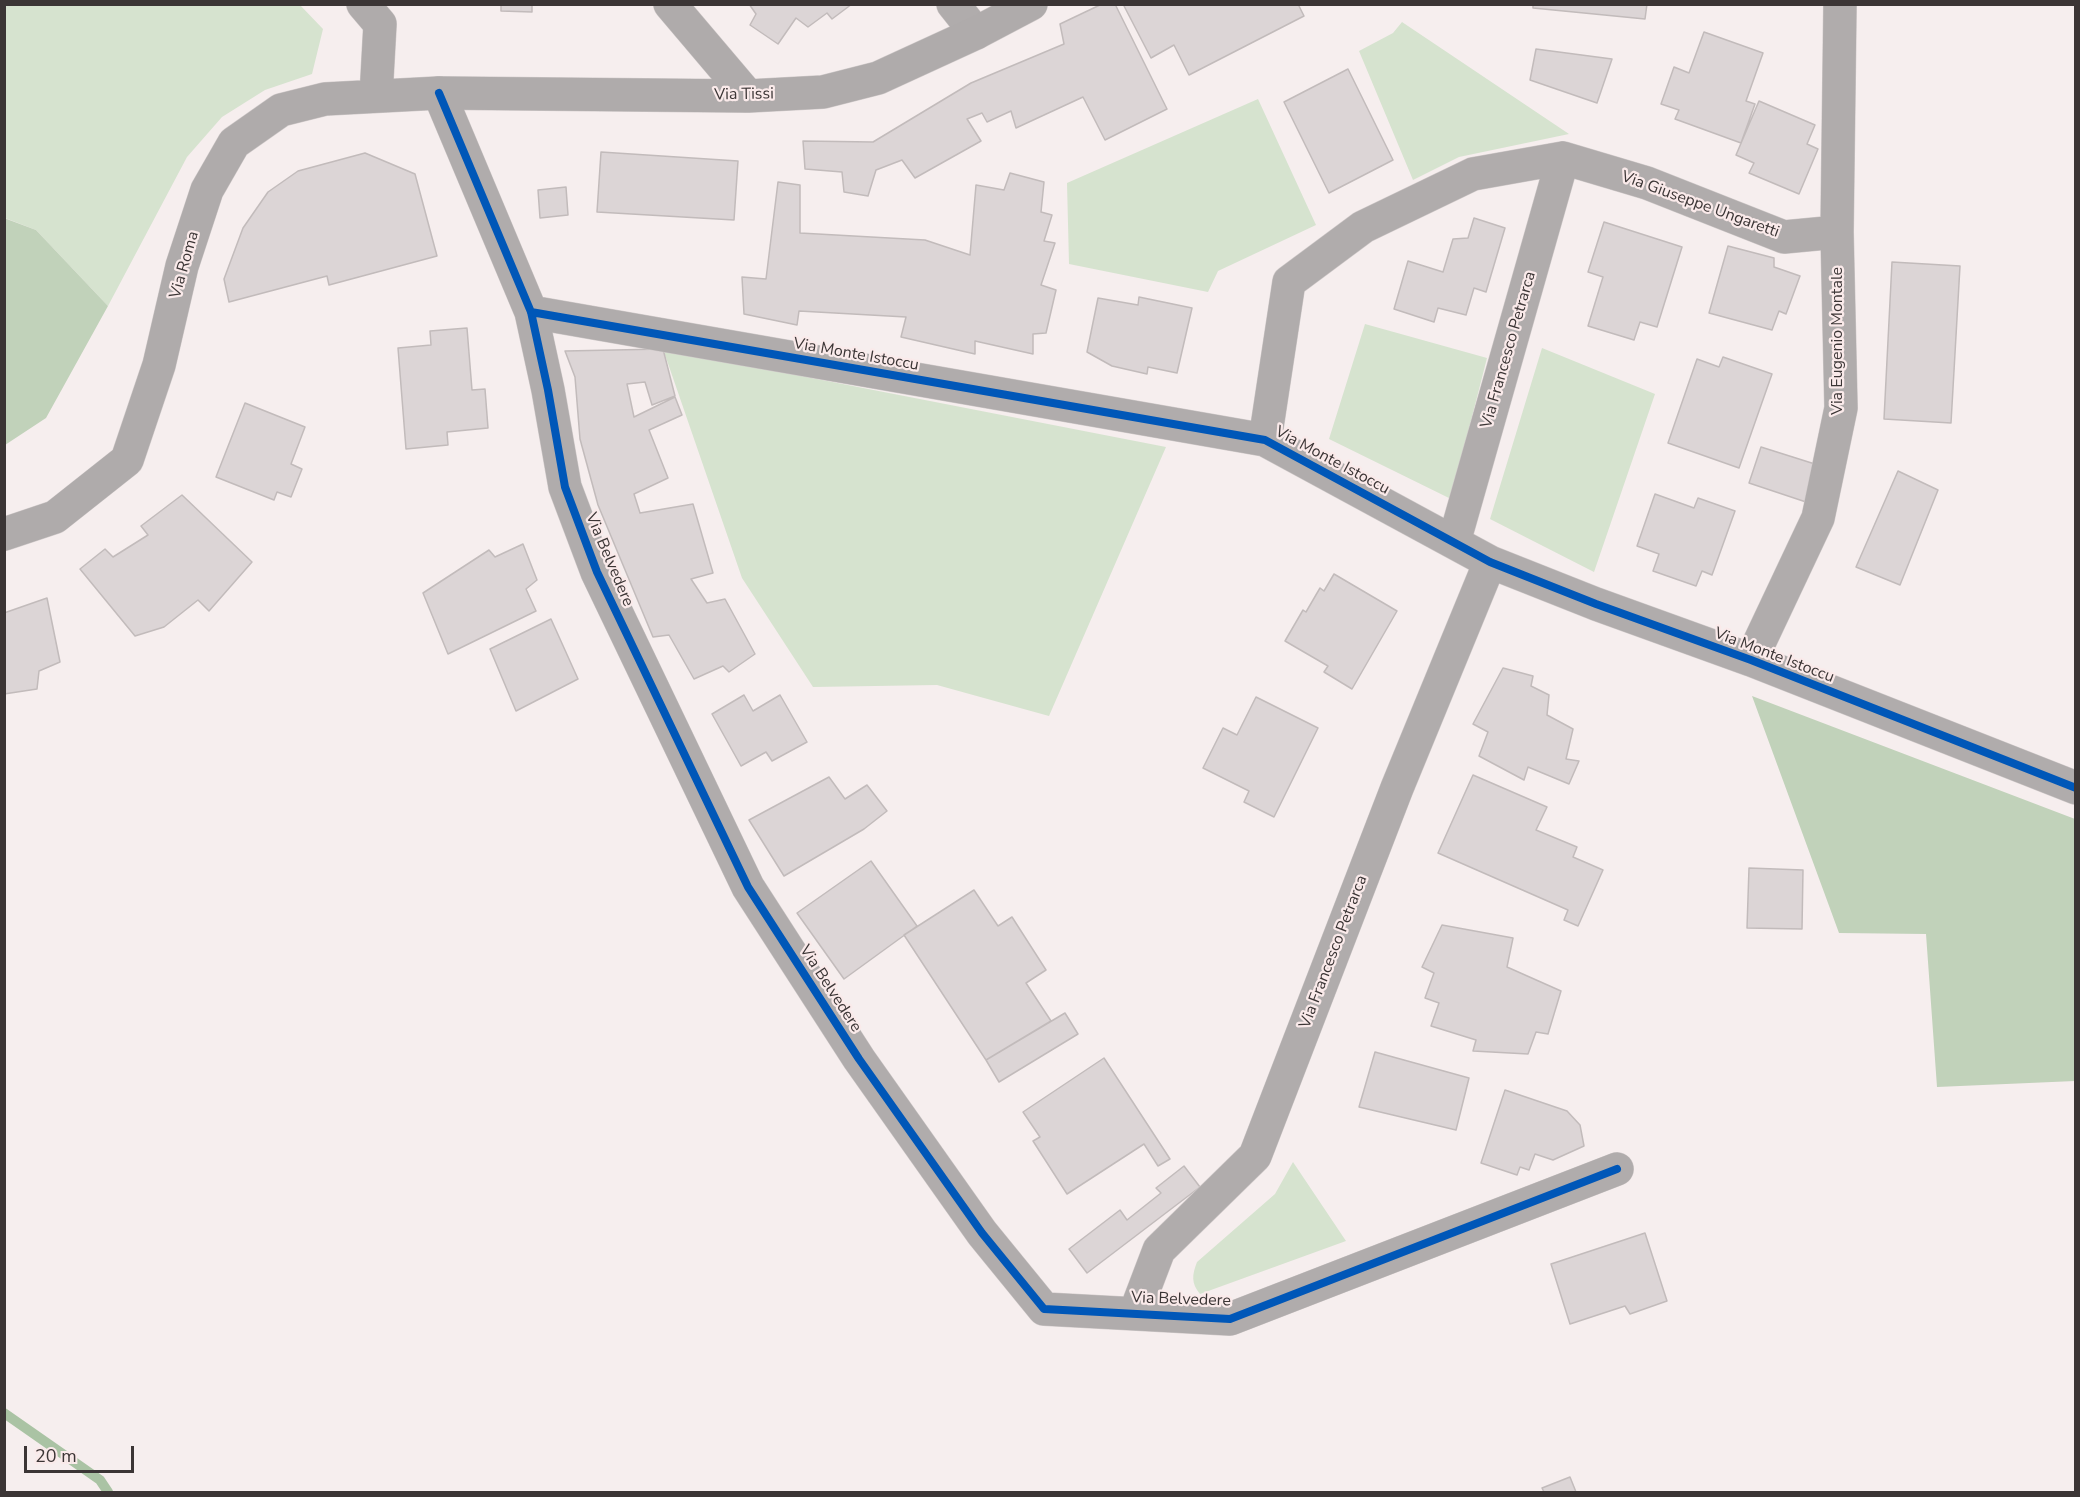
<!DOCTYPE html>
<style>
body{margin:0}
#map{position:relative;width:2080px;height:1497px;overflow:hidden;background:#f6eeee;font-family:"Nunito Sans",sans-serif}
canvas{display:block}
.frame{position:absolute;inset:0;border:6px solid #3b3535;pointer-events:none}
.scale{position:absolute;left:24px;top:1446px;width:110px;height:27px;box-sizing:border-box;border:3px solid #3b3535;border-top:0;padding-left:8px;font-size:18px;line-height:21px;white-space:nowrap;color:#3b3535;-webkit-text-stroke:4px #faeaea;paint-order:stroke}
</style>
<div id="map">
<canvas width="2080" height="1497"></canvas>
<div class="frame"></div>
<div class="scale">20 m</div>
</div>
<script>
const g = document.querySelector('canvas').getContext('2d');
g.lineJoin = 'round';
function fillPath(path, color) { g.fillStyle = color; g.fill(path, 'evenodd'); }
function trace(path, color, width, dash) { g.strokeStyle = color; g.lineWidth = width; g.lineCap = dash ? 'butt' : 'round'; g.setLineDash(dash || []); g.stroke(path); }
function write(font, color, halo, rows, align = 'center') {
  g.font = font + ' "Nunito Sans",sans-serif'; g.lineWidth = 4.5; g.setLineDash([]); g.textBaseline = 'middle'; g.strokeStyle = halo; g.fillStyle = color; for (const [text, x, y, turn = 0] of rows) {
    g.save(); g.translate(x, y); g.rotate((+turn || 0) * Math.PI / 180); g.textAlign = isNaN(turn) ? turn : align; if (halo) g.strokeText(text, 0, 0); g.fillText(text, 0, 0); g.restore();
  }
}
fillPath(new Path2D(`
 M4 5H300L323 29 312 74 265 90 222 117 187 157 108 306 36 230 5 218Z
 M1402 22 1569 134 1459 157 1413 180 1359 51 1393 33Z
 M1258 99 1316 225 1218 271 1208 292 1069 264 1067 183Z
 M1365 324 1487 358 1451 499 1329 439Z
 M1542 348 1655 394 1594 572 1490 519Z
 M663 349 1166 447 1049 716 937 685 813 687 742 578Z
 M1293 1162 1346 1241 1200 1294C1191 1283 1192 1275 1197 1262L1275 1194Z`), '#d6e3cf');
fillPath(new Path2D(`
 M4 218 36 230 108 306 46 418 5 445Z
 M1752 696 2075 819V1081L1937 1087 1926 934 1839 933Z`), '#c1d2ba');
trace(new Path2D(`
 M4 1413 100 1480 108 1492`), '#aac3a4', 10);
const building = new Path2D(`
 M501 4H532V12L501 11Z
 M749 4H852L832 19 827 13 808 27 796 18 778 44 750 25 756 14Z
 M1102 4H1115L1167 109 1105 140 1083 97 1016 128 1011 111 987 122 982 113 967 119 981 141 915 178 902 160 876 170 868 196 844 192 842 172 805 169 803 141 873 142 971 83 1064 44 1060 24Z
 M1123 4H1298L1304 16 1189 75 1174 45 1151 58Z
 M1533 4H1647L1645 19 1533 8Z
 M1704 32 1763 53 1746 101 1755 104 1741 143 1675 119 1679 110 1661 104 1674 67 1689 73Z
 M1536 49 1612 59 1597 103 1530 80Z
 M1348 69 1393 160 1329 193 1284 102Z
 M1759 101 1815 125 1807 144 1818 149 1799 194 1749 173 1754 163 1736 155Z
 M601 152 738 161 734 220 597 212Z
 M365 153 415 174 437 256 329 285 327 276 229 302 224 279 243 228 268 192 298 171Z
 M1010 173 1044 182 1041 212 1052 215 1044 241 1055 243 1041 285 1056 290 1046 333 1033 334V354L975 341V354L901 337 906 317 799 311 797 325 744 314 742 277 766 279 778 182 800 185V233L925 240 970 255 976 185 1004 190Z
 M566 187 568 215 540 218 538 190Z
 M1474 218 1505 228 1486 292 1474 288 1466 315 1438 308 1434 322 1394 309 1408 261 1443 272 1453 239 1468 238Z
 M1604 222 1682 247 1657 327 1640 322 1634 340 1588 326 1603 277 1588 272Z
 M1728 246 1774 258V267L1800 276 1786 314 1779 311 1772 330 1709 313Z
 M1892 262 1960 266 1951 423 1884 419Z
 M1139 297 1192 308 1177 373 1148 367 1147 374 1112 366 1087 352 1098 298 1138 305Z
 M467 328 472 390 485 389 488 428 447 432 448 445 406 449 398 348 431 345 430 331Z
 M663 349 675 396 652 405 645 382 627 384 634 417 675 397 682 415 649 430 668 478 634 494 640 513 693 504 713 573 691 579 707 603 725 599 755 654 729 672 723 666 694 679 669 635 653 637 598 505 580 439 575 377 565 351Z
 M1723 357 1772 374 1739 468 1668 443 1697 359 1719 367Z
 M245 403 305 427 291 464 302 469 291 497 277 492 274 500 216 477Z
 M1761 447 1818 465 1806 502 1749 483Z
 M1898 471 1938 490 1900 585 1856 567Z
 M1655 494 1694 508 1698 498 1735 511 1712 575 1702 571 1696 586 1653 571 1659 554 1637 546Z
 M182 495 252 562 209 611 198 600 164 627 135 636 80 569 105 549 113 557 148 535 141 526Z
 M523 544 537 580 526 589 536 611 448 654 423 593 489 550 495 557Z
 M1334 574 1397 611 1352 689 1324 672 1328 666 1285 641 1303 610 1306 612 1320 588 1324 591Z
 M47 598 60 662 39 671 37 689 4 694V613Z
 M551 619 578 679 516 711 490 649Z
 M1503 668 1533 676 1531 686 1549 695 1547 715 1573 729 1566 759 1579 761 1569 784 1528 767 1524 780 1479 756 1488 732 1473 724Z
 M744 695 753 711 780 695 807 742 772 761 766 752 741 766 712 714Z
 M1256 697 1318 728 1274 817 1244 802 1249 791 1203 768 1223 728 1237 735Z
 M1473 775 1547 807 1536 830 1577 847 1573 857 1603 870 1578 926 1564 920 1568 910 1438 853Z
 M829 777 845 799 867 785 887 811 864 829 784 876 749 820Z
 M871 861 917 926 844 979 797 913Z
 M1749 868 1803 870 1802 929 1747 928Z
 M974 890 998 926 1012 917 1046 970 1026 983 1051 1021 986 1060 904 935Z
 M1442 925 1513 938 1507 967 1561 991 1548 1034 1536 1032 1528 1054 1473 1051 1476 1040 1431 1026 1439 1003 1425 998 1434 973 1422 967Z
 M1065 1013 1078 1034 999 1082 986 1060Z
 M1375 1052 1469 1078 1456 1130 1359 1107Z
 M1104 1058 1170 1159 1158 1166 1144 1144 1067 1194 1033 1141 1040 1137 1023 1112Z
 M1505 1090 1567 1111 1580 1125 1584 1146 1553 1160 1535 1154 1529 1170 1520 1167 1517 1175 1481 1163Z
 M1184 1166 1200 1187 1087 1273 1069 1249 1120 1210 1127 1220 1161 1193 1156 1188Z
 M1645 1233 1667 1301 1630 1314 1625 1306 1570 1324 1551 1264Z
 M1570 1477 1576 1492H1544L1542 1488Z`);
fillPath(building, '#dcd5d6');
trace(building, '#c2bbbb', 1.5);
const street = new Path2D(`
 M953 4 976 33
 M439 93 531 312 548 390 565 487 597 572 748 887 859 1059 982 1233 1044 1309 1230 1319 1617 1169
 M531 312 1265 440 1490 562 1596 604 1751 660 2076 788
 M1265 440 1289 282 1363 227 1473 174 1563 158 1647 183 1784 237 1837 232
 M1454 542 1563 158
 M1751 660 1818 518 1841 408 1837 232 1840 4
 M1135 1313 1159 1250 1255 1156 1397 788 1490 562`);
const secondary = new Path2D(`
 M363 4 380 24 376 96
 M670 4 748 96
 M4 534 55 517 127 460 159 365 182 266 207 190 234 143 281 110 325 99 439 93 748 96 823 92 878 78 976 33 1031 4`);
trace(street, '#d0caca', 34);
trace(secondary, '#d0caca', 34);
trace(street, '#b0acac', 33);
trace(secondary, '#afabab', 33);
trace(new Path2D(`
 M439 93 531 312 548 390 565 487 597 572 748 887 859 1059 982 1233 1044 1309 1230 1319 1617 1169
 M531 312 1265 440 1490 562 1596 604 1751 660 2076 788`), '#0057b8', 8);
write('16px', '#3b3535', '#faeaea', [
 ["Via Tissi",744,95,-1],
 ["Via Giuseppe Ungaretti",1700,205,20],
 ["Via Roma",185,265,-74],
 ["Via Eugenio Montale",1838,341,-90],
 ["Via Francesco Petrarca",1509,350,-74],
 ["Via Monte Istoccu",856,355,10],
 ["Via Monte Istoccu",1332,461,28],
 ["Via Belvedere",609,560,67],
 ["Via Monte Istoccu",1774,656,21],
 ["Via Francesco Petrarca",1334,952,-69],
 ["Via Belvedere",830,989,57],
 ["Via Belvedere",1181,1300,2]
]);
</script>
